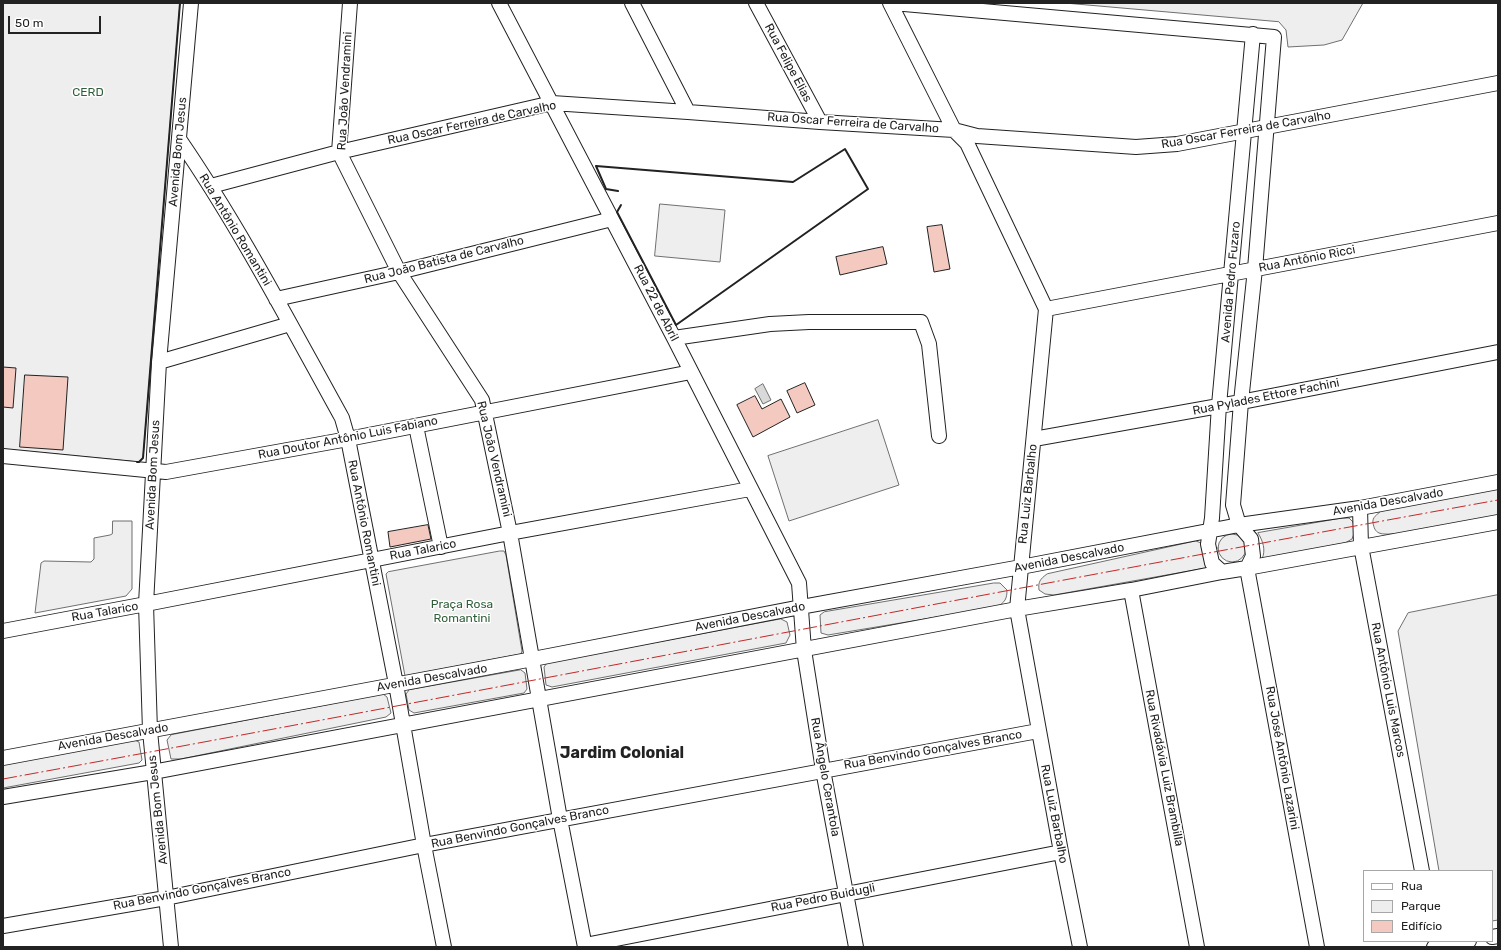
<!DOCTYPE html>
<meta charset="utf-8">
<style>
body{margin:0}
#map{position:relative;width:1501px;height:950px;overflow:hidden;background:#fff;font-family:Rubik,sans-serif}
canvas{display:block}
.frame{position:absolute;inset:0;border:4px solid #222;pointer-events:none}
.legend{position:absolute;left:1363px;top:870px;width:130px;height:72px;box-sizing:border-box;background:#fff;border:1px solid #a7a7a7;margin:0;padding:5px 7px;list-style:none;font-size:12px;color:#222}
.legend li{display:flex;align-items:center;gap:8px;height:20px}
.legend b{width:20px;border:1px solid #a7a7a7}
.scale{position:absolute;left:8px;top:16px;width:93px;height:18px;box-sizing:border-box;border:2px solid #222;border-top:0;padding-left:5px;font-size:12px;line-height:14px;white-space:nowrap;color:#222;-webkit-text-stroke:3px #fff;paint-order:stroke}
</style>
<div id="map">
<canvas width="1501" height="950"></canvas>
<div class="frame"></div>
<ul class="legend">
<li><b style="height:5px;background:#fff"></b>Rua</li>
<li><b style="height:11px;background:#eee"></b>Parque</li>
<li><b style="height:11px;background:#f3c9c0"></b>Edifício</li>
</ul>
<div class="scale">50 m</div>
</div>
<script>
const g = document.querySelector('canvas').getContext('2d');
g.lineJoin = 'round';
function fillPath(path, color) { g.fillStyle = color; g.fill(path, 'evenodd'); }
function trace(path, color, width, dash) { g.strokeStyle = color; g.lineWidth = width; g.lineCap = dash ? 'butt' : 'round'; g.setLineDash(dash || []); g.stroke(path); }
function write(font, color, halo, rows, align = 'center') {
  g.font = font + ' Rubik,sans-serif'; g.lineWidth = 3; g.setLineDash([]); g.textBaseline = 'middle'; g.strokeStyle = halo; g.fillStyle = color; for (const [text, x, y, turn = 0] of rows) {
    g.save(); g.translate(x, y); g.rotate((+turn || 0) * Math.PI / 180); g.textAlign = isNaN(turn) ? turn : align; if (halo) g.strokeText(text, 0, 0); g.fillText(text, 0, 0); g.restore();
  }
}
const green = new Path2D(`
 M3 3H180L143 458 139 462 3 449Z
 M1065 3H1363L1342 40 1324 45 1288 47 1286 30 1279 22Z
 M660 204 725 210 720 262 655 256Z
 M878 420 899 485 789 521 768 456Z
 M1498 489V516C1479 519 1392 539 1379 533 1375 531 1374 528 1373 523 1372 517 1377 515 1381 511Z
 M1342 518H1349L1353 522 1355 531 1352 539 1345 543 1262 559C1266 550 1263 541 1258 533Z
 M113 521H132V589L126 596 35 613 41 563 44 561 91 562 94 559V538L110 535 112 534Z
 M1218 548a14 14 0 1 1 28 0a14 14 0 1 1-28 0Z
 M1196 541 1201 543 1204 560 1206 565V568L1054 595 1045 594 1039 590C1038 582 1040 579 1047 574Z
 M500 551H504L506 555 522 651 521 654 405 676 386 574 388 572Z
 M994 583H1000L1007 590C1007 599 1005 602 997 607L828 635 821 633 820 615 824 612Z
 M1498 595V920L1492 921V871H1439L1398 631 1408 613Z
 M781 619 787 622 790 635 786 643 552 687 546 685 544 667 547 663Z
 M521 670 525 673 527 689 524 693 414 713 409 710 406 694 409 690Z
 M383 694 387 697 391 713 386 717 181 759H171L167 740 171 735Z
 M134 740 139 742 142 760 139 763 3 788V765Z`);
fillPath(green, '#eee');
trace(green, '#6f6f6f', 1);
const water = new Path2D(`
 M763 384 771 400 763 404 755 389Z`);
fillPath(water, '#d9d9d9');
trace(water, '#6f6f6f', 1);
const building = new Path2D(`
 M942 225 950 269 934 272 927 227Z
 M883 247 887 264 840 275 836 257Z
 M3 367 16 368 13 408 3 407Z
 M25 375 68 377 63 450 20 447Z
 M805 383 815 405 797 413 787 391Z
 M755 396 762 409 781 399 790 417 753 437 737 405Z
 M428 525 431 539 390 547 388 532Z`);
fillPath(building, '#f3c9c0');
trace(building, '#222', 1);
const minor = new Path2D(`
 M350 3 339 152 399 272 482 400 510 533 560 819 585 947
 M499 3 674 338 799 583 804 650 823 770 856 947
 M632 3 688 112
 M756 3 820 122
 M890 3 954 130 967 143 1046 309 1017 609 1061 852 1080 947
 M893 3 1274 37 1255 269 1241 402 1233 505 1239 525 1251 539 1253 556 1247 568 1317 947
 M179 139C240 228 290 324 342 418L348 439 396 684 424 845 444 947
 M211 186 339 152 552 103 688 112 820 122 954 130 977 136 1136 147 1177 144 1498 83
 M276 299 399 272 612 219
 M1046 309 1498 223
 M674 338 770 324 809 322H921L929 344 939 436
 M159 362 290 324
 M416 426 441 547
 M1034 439 1241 402 1498 352
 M3 456 166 472 348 439 691 372
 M1360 508 1361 546 1422 871
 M1222 572 1212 563 1208 544 1212 518 1219 405 1253 34
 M1131 590 1197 947
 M3 631 146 604 510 533 750 489
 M3 758 533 659 801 607 1021 567 1239 525 1360 508 1498 482
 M3 797 153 772 1017 609 1131 590 1222 572 1247 568 1498 522
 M3 926 166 898 424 845 1038 731
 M1492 937 1498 936
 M585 945 1061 852
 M171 947 150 731 146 604 159 362 191 3
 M1434 947 1469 941`);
trace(minor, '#222', 16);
trace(minor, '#fff', 14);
trace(new Path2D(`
 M618 191 606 189 596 166 793 182 845 149 868 189 676 325 617 212 621 205
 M137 462H139L143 458 180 3`), '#222', 2);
trace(new Path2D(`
 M3 779C502 688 999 590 1498 500`), '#c62828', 1, [14, 3, 2, 3]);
write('12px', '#222', '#fff', [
 ["Rua Felipe Elias",788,63,62],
 ["Rua João Vendramini",345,91,-87],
 ["Rua Oscar Ferreira de Carvalho",472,123,-12],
 ["Rua Oscar Ferreira de Carvalho",853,123,4],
 ["Rua Oscar Ferreira de Carvalho",1246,130,-10],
 ["Avenida Bom Jesus",178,152,-85],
 ["Rua Antônio Romantini",235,230,59],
 ["Rua Antônio Ricci",1307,259,-11],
 ["Rua João Batista de Carvalho",444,260,-14],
 ["Avenida Pedro Fuzaro",1231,282,-85],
 ["Rua 22 de Abril",656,303,63],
 ["Rua Pylades Ettore Fachini",1266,397,-11],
 ["Rua Doutor Antônio Luis Fabiano",348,438,-11],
 ["Rua João Vendramini",494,459,77],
 ["Avenida Bom Jesus",153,475,-87],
 ["Rua Luiz Barbalho",1028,494,-84],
 ["Avenida Descalvado",1388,502,-10],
 ["Rua Antônio Romantini",364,523,79],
 ["Rua Talarico",423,550,-11],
 ["Avenida Descalvado",1069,558,-11],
 ["Rua Talarico",105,612,-10],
 ["Avenida Descalvado",750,617,-11],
 ["Avenida Descalvado",432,678,-10],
 ["Rua Antônio Luis Marcos",1388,690,79],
 ["Avenida Descalvado",113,737,-10],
 ["Rua Benvindo Gonçalves Branco",933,750,-10],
 ["Rua José Antônio Lazarini",1282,758,80],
 ["Rua Rivadávia Luiz Brambilla",1164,768,79],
 ["Rua Ângelo Cerantola",825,777,80],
 ["Avenida Bom Jesus",158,810,-96],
 ["Rua Luiz Barbalho",1054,814,79],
 ["Rua Benvindo Gonçalves Branco",520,827,-11],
 ["Rua Benvindo Gonçalves Branco",202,889,-11],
 ["Rua Pedro Buidugli",823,898,-11]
]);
write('12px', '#2f5e38', '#fff', [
 ["CERD",88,93],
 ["Praça Rosa",462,605],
 ["Romantini",462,619]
]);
write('bold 16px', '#222', '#fff', [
 ["Jardim Colonial",622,753]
]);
</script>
